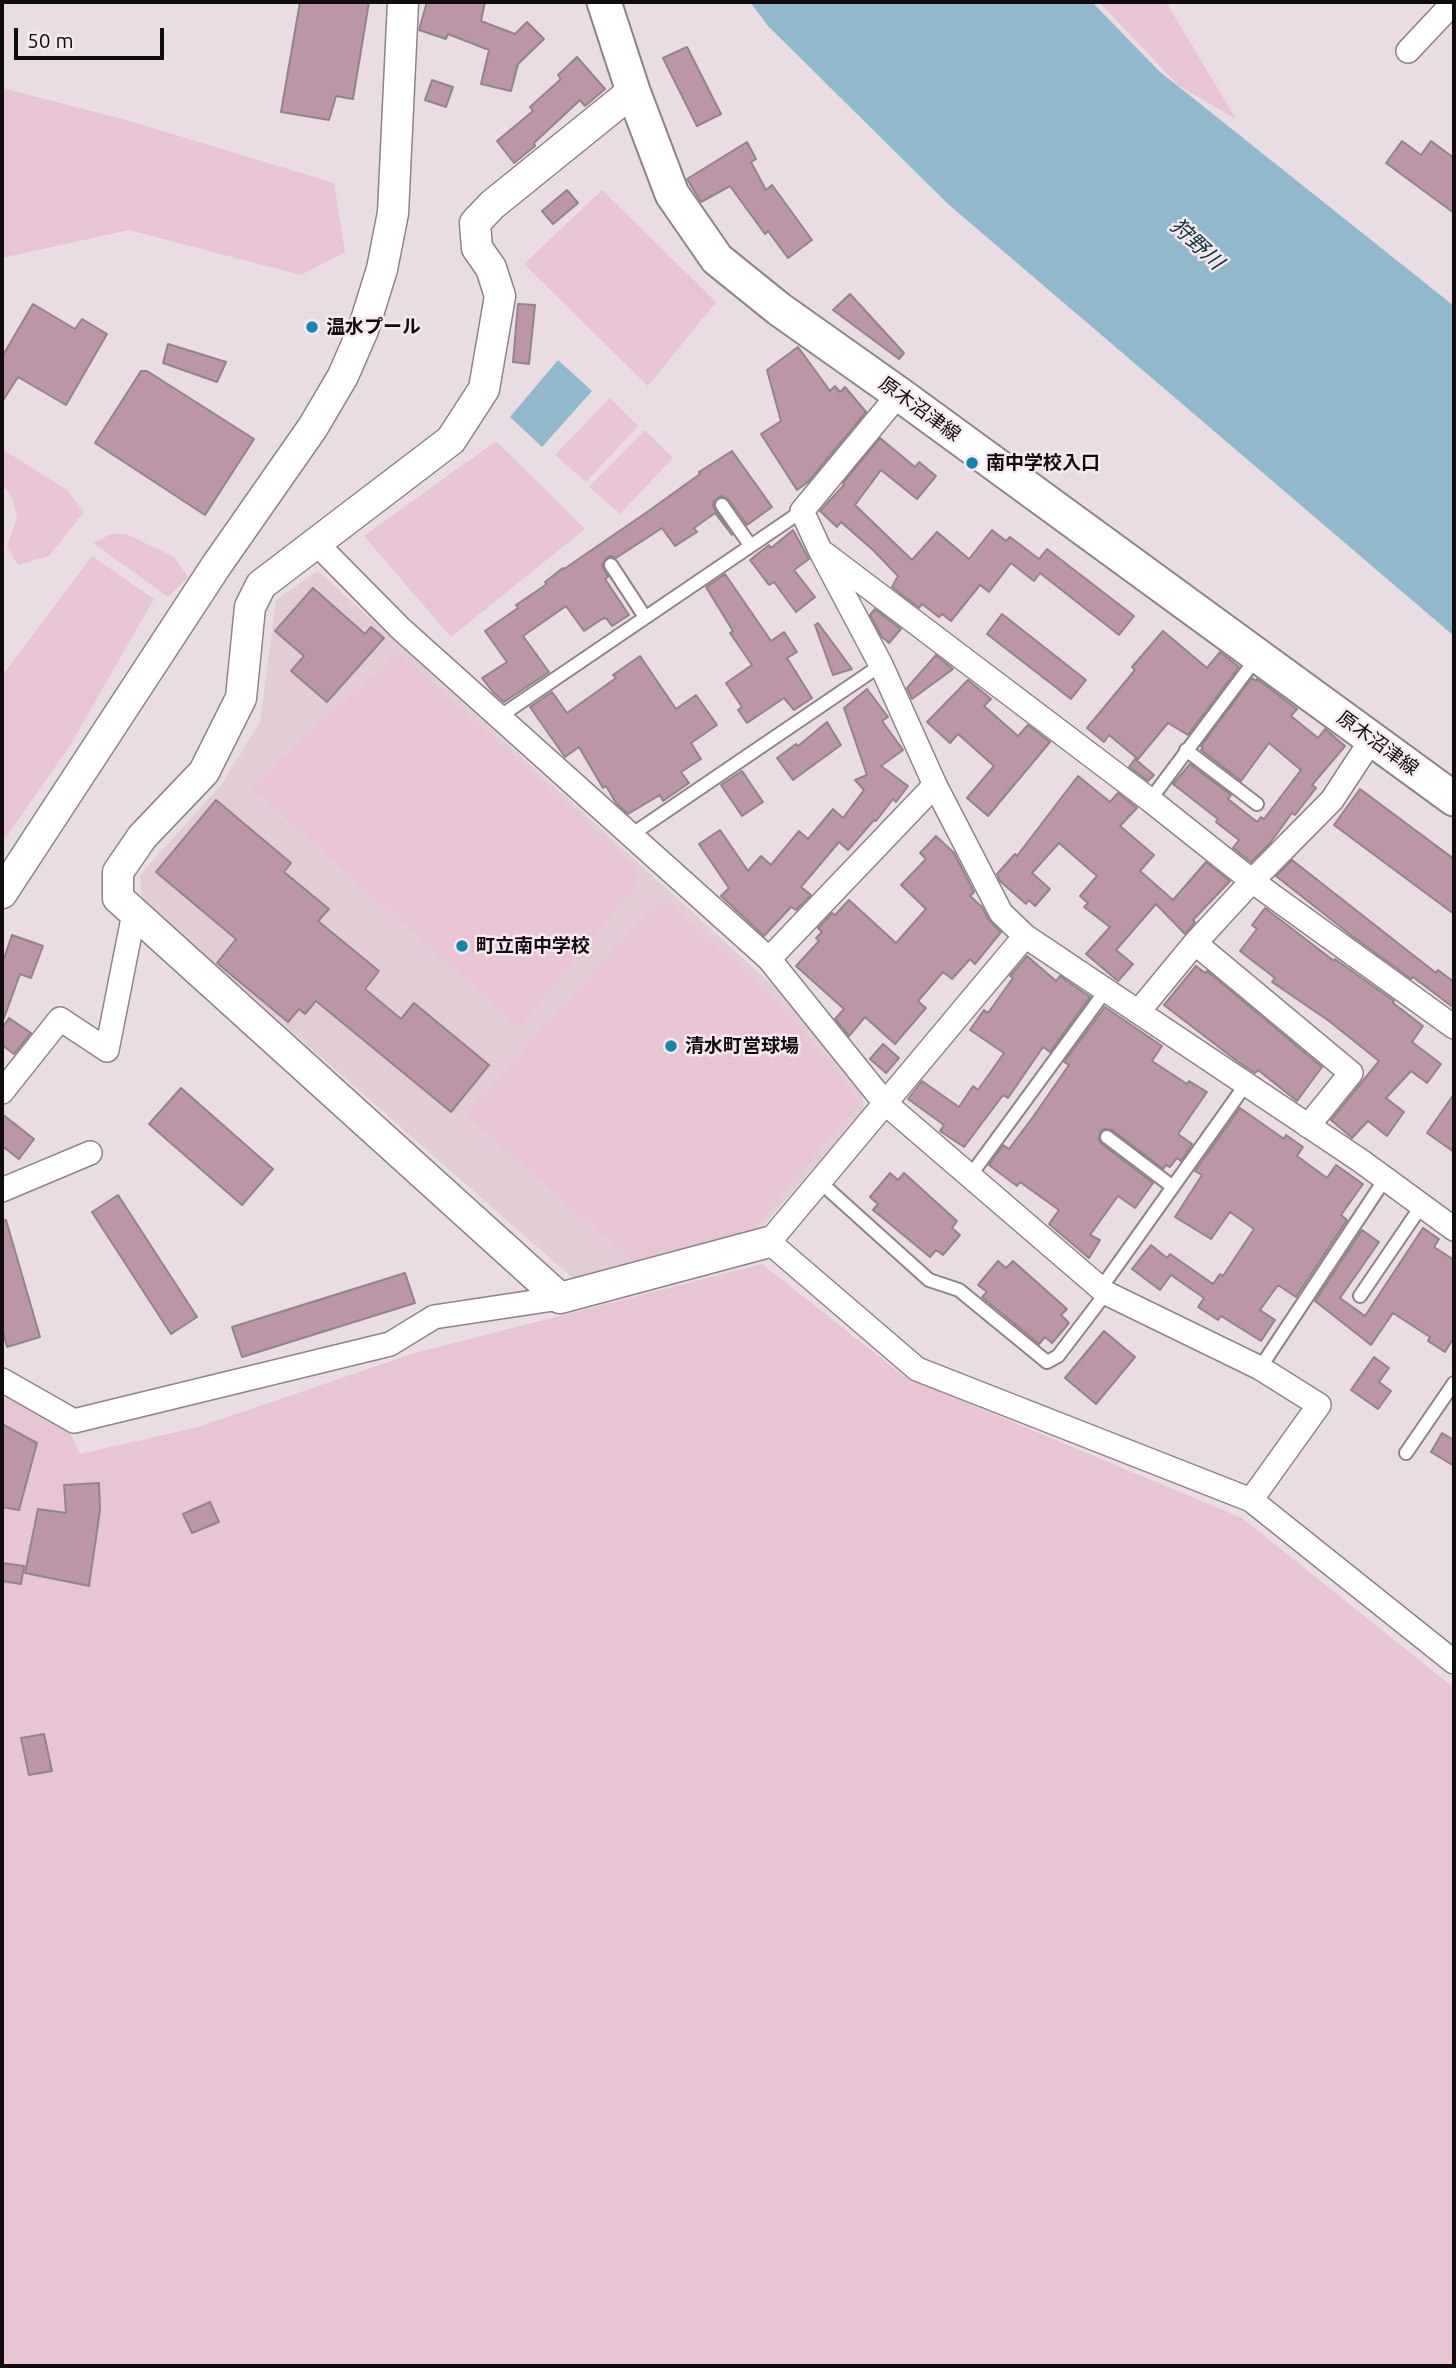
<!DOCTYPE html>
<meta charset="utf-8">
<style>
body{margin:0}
#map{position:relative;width:1456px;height:2368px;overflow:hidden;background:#e9dce2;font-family:Ubuntu,sans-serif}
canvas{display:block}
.frame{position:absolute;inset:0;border:4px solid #100c0e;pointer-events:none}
.scale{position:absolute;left:14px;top:28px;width:150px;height:32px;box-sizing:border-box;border:4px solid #100c0e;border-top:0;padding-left:9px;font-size:21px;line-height:24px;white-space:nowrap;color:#100c0e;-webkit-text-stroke:5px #f6e9ef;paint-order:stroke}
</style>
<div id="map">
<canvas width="1456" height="2368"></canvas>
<div class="frame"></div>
<div class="scale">50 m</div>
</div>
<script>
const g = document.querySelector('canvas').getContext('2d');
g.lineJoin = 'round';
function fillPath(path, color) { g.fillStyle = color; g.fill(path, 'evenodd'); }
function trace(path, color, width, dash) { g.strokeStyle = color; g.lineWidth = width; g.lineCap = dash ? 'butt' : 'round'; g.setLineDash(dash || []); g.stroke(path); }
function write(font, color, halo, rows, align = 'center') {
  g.font = font + ' Ubuntu,"Noto Sans JP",sans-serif'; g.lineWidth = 5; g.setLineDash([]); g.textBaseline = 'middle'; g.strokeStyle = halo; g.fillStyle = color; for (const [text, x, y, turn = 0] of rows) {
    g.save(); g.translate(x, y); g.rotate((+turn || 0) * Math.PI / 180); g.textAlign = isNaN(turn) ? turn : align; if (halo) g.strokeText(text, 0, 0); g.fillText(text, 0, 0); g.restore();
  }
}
fillPath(new Path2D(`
 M318 571 780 992 862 1094 864 1109 757 1233 576 1281 142 900 140 875 222 784 260 722 276 600Z`), '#e2cdd7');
fillPath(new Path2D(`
 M1099 2H1166L1236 119 1179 86Z
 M2 88 126 120 334 183 345 252 301 275 129 230 2 258Z
 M602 190 716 302 648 386 524 264Z
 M610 398 638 426 586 482 555 455Z
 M645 430 673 458 620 514 589 487Z
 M496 441 585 529 451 637 364 536Z
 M2 449 67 490 84 512 49 556 18 565 7 547 17 517 13 499 2 483Z
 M111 534H126L174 557 188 577 168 597 93 543Z
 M92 556 154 599 69 747 2 843V676Z
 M398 652 637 867V885L520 1028 250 787Z
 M669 904 775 998 855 1094 856 1107 753 1229 635 1263 465 1115 653 905Z
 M762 1264 905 1377 1242 1518 1454 1688V2366H2V1385L67 1426 80 1454 198 1427 415 1353Z`), '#e8c5d5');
fillPath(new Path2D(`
 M750 2H1092L1159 71 1454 306V636L948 204 768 26Z
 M558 360 592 391 542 447 510 417Z`), '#92b9cb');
const building = new Path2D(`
 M300 2H369L353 99 336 96 329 120 281 112Z
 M427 2H485L481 21 515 34 527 22 544 39 518 64 511 91 481 84 489 50 448 34 446 39 419 30Z
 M687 47 721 114 697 126 663 58Z
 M577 57 605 89 585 106 580 100 534 143 535 146 514 163 497 141 533 111 530 107 561 79 558 75Z
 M432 80 453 87 446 107 425 100Z
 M1402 141 1421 155 1431 141 1454 158V213L1386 163Z
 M747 142 756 159 751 162 766 190 772 185 812 240 788 258 768 231 765 234 730 186 701 202 687 179Z
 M567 190 578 203 553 224 542 211Z
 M850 294 904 353 899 359 833 310Z
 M33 304 75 329 82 319 107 334 66 405 18 377 2 402V357Z
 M518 304 535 305 529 364 513 362Z
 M168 344 226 362 217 382 163 363Z
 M798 347 830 391 835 386 840 392 845 387 866 412 808 482 797 490 761 434 781 421 767 370Z
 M141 371H147L254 439 205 515 95 443Z
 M880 438 915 467 919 462 936 476 917 499 881 470 855 505 912 560 937 532 969 559 992 530 1006 541 1010 537 1039 559 1047 549 1134 616 1119 635 1040 573 1034 581 1011 563 989 592 980 585 951 621 942 614 939 617 922 604 919 608 892 587 898 576 873 550 841 522 837 527 820 511 844 485 843 483Z
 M732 451 772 507 747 525 729 500 721 496 714 501 713 506 732 535 715 513 694 528 697 532 675 546 662 528 616 558 611 556 606 558 602 565 608 577 605 579 629 615 612 626 606 618 602 619 584 631 566 606 523 636 549 672 504 702 493 692 482 678 507 662 485 631 518 608 516 605 547 584 545 582 563 568 564 569 650 510 700 474 699 472Z
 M793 530 809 559 794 570 815 597 796 612 774 582 769 585 750 560 769 545 771 548Z
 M725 574 771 641 784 632 797 652 787 658 812 698 794 710 784 698 747 723 738 710 742 707 726 683 752 665 730 633 733 631 706 587Z
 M313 588 365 634 371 627 384 638 327 702 291 671 304 656 275 631Z
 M875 609 901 629 889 643 882 637 870 615Z
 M1002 614 1086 680 1071 699 987 634Z
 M818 623 852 669 833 675 815 625Z
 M1163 631 1207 668 1220 652 1239 667 1188 735 1168 723 1138 759 1109 735 1104 742 1087 728 1135 670 1132 667Z
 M936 655 953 669 912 699 907 688Z
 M640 656 676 709 696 695 717 725 691 743 701 759 681 772 689 783 663 801 660 795 628 814 616 803 606 786 603 788 579 747 565 757 530 707 552 692 567 713 616 678 613 675Z
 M1252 678 1256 681 1257 679 1297 709 1291 716 1318 738 1325 729 1345 746 1312 785 1316 788 1295 815 1292 813 1270 843 1251 862 1233 848 1239 840 1216 822 1218 819 1173 784 1190 764 1231 795 1228 799 1257 822 1261 817 1264 819 1301 770 1269 743 1241 781 1201 750 1203 748 1201 746Z
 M968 680 991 699 984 706 1018 736 1028 725 1050 742 988 816 967 798 994 766 958 734 950 743 927 722Z
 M867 689 888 717 882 721 903 750 881 766 908 786 896 802 893 799 876 821 874 820 848 850 839 842 801 887 811 895 796 910 791 907 764 936 721 896 729 888 699 844 720 830 748 871 761 856 771 865 799 831 808 839 833 809 843 818 864 790 855 780 867 775 844 708Z
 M827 722 841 745 793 780 777 758 796 744 798 746Z
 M1135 759 1154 775 1148 781 1129 767Z
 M742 771 763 802 742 816 721 785Z
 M1078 776 1110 802 1118 793 1137 808 1120 826 1154 855 1140 871 1173 900 1206 862 1230 881 1193 920 1195 922 1185 934 1156 904 1116 950 1133 964 1118 981 1086 954 1110 927 1084 907 1088 903 1080 896 1097 876 1059 843 1032 873 1050 889 1035 906 1029 900 1026 904 1000 881 997 874 1015 854 1017 856Z
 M1360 789 1454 859V914L1334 825Z
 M216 800 291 863 284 872 329 909 318 921 379 971 365 989 401 1019 414 1003 489 1065 451 1112 316 1001 305 1014 299 1009 288 1022 217 963 236 939 156 872Z
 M936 836 954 853 974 892 970 896 982 907 989 920 1001 932 975 964 970 959 952 979 943 972 918 1001 926 1008 895 1044 865 1017 849 1036 835 1019 844 1009 796 966 819 941 816 938 822 932 818 928 832 913 835 915 849 900 896 943 926 909 901 885 926 859 920 853Z
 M1292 860 1436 973 1438 970 1454 982V1008L1413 977 1411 979 1352 936 1276 876Z
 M1265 908 1334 961 1335 959 1394 1001 1393 1003 1423 1026 1412 1042 1441 1064 1427 1083 1411 1071 1386 1098 1404 1112 1387 1136 1368 1121 1352 1138 1331 1120 1379 1061 1329 1021 1272 982 1275 978 1240 951 1257 929 1252 925Z
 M12 935 43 946 31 978 20 974 4 1018H2V964Z
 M1027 956 1056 981 1060 976 1090 997 1050 1052 1043 1047 1008 1098 1003 1095 964 1147 940 1131 944 1125 908 1099 922 1081 959 1107 973 1086 978 1090 1004 1053 970 1030 984 1010 988 1013 1013 978 1010 976Z
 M1196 966 1205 973 1207 971 1322 1067 1297 1101 1258 1070 1255 1073 1237 1061 1164 1005Z
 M1105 1007 1162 1046 1152 1061 1187 1084 1189 1081 1207 1092 1178 1134 1192 1144 1181 1161 1177 1158 1170 1167 1166 1165 1163 1169 1112 1130 1104 1129 1100 1132 1099 1140 1102 1144 1153 1183 1135 1208 1118 1196 1090 1235 1100 1240 1089 1258 1049 1224 1059 1210 1020 1182 1017 1186 989 1165 1003 1145 1009 1149 1033 1117 1069 1065 1064 1062Z
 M9 1018 31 1033 14 1054 2 1045V1028Z
 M883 1044 899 1058 886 1073 870 1059Z
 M181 1088 273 1169 242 1205 149 1124Z
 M1454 1094V1152L1427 1133Z
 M1240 1108 1284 1139 1286 1135 1303 1147 1297 1156 1327 1178 1336 1165 1363 1184 1341 1215 1347 1220 1296 1297 1278 1285 1260 1310 1275 1320 1261 1341 1221 1316 1218 1320 1198 1307 1204 1298 1171 1275 1160 1290 1132 1269 1151 1245 1167 1258 1170 1254 1213 1284 1220 1274 1223 1276 1254 1229 1230 1212 1211 1239 1175 1217 1202 1175 1195 1171Z
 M2 1114 34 1139 19 1159 2 1146Z
 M890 1173 898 1180 904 1173 957 1221 952 1228 960 1235 943 1255 936 1250 930 1257 873 1210 878 1204 870 1197Z
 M118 1195 197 1317 171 1334 92 1212Z
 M6 1220 40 1337 7 1347 2 1327V1221Z
 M1423 1228 1439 1239 1434 1247 1454 1260V1337L1445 1352 1428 1341 1430 1337 1393 1313 1371 1345 1315 1301 1362 1230 1379 1242 1340 1298 1365 1316Z
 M998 1261 1006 1268 1013 1261 1067 1309 1061 1315 1069 1323 1052 1343 1045 1337 1039 1344 982 1297 987 1292 978 1285Z
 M405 1273 415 1303 242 1357 232 1327Z
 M1104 1331 1135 1357 1096 1404 1065 1378Z
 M1374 1357 1389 1368 1379 1382 1391 1391 1378 1409 1351 1390Z
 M2 1424 37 1443 19 1510 2 1507Z
 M1442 1433 1454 1440V1466L1431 1452Z
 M99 1483 100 1510 89 1586 25 1573 38 1509 66 1513 64 1485Z
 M210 1502 219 1522 192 1533 183 1514Z
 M2 1563 24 1566 21 1584 2 1581Z
 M44 1734 52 1771 29 1775 21 1738Z`);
fillPath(building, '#ba96a7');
trace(building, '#91858a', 2);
const service = new Path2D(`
 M722 505 750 545
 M611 565 645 617
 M499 717 802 511
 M1186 750 1257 804
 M1150 800 1258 656
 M631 835 881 665
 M1107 1137 1173 1187
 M970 1176 1106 990
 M820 1182 929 1280 959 1290 1047 1362 1058 1356 1106 1293
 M1101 1288 1246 1084
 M1360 1296 1422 1205
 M1260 1368 1385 1179
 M1406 1453 1454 1383`);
const minor = new Path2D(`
 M1408 51 1454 2
 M899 394 802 511 820 550 881 665 935 785 1001 913 1025 936 1361 1161 1454 1229
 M315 542 400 628 769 959 885 1103 1106 1293 1260 1368 1319 1405 1251 1500
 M825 554 1150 800 1252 881 1454 1027
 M1025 936 769 1242 917 1369 1251 1500 1454 1662
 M1195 943 1351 1073 1308 1126
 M769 959 935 785
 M1138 1012 1195 943 1252 881 1332 800 1372 739
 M2 1092 60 1019 107 1050 134 913
 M2 1190 90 1153
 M2 1380 74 1421 390 1344 434 1317 560 1298`);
const tertiary = new Path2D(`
 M633 91 492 205 475 223 477 248 491 268 500 296 484 389 451 440 261 585 250 607 241 698 204 772 142 837 118 872V898L560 1298 769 1242
 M2 893 216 566 313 427 343 376 363 330 382 269 393 213 403 2`);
const secondary = new Path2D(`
 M604 2 633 91 672 194 717 259 779 309 899 394 1454 799`);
trace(service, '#8f8388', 16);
trace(minor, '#8f8388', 26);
trace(tertiary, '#8f8388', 33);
trace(secondary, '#8f8388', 37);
trace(service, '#fff', 12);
trace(minor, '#fff', 23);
trace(tertiary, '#fff', 30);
trace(secondary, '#fff', 33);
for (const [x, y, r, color] of [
 [312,327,7,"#1486ac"],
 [972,463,7,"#1486ac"],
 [462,946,7,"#1486ac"],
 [671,1046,7,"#1486ac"]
]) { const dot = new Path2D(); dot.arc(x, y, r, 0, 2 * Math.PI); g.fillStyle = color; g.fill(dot); trace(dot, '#f6e9ef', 2.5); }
write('bold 19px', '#100c0e', '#f6e9ef', [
 ["温水プール",326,327],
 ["南中学校入口",986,463],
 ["町立南中学校",476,946],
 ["清水町営球場",685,1046]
], 'left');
write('19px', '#100c0e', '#f6e9ef', [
 ["原木沼津線",920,409,36],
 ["原木沼津線",1378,743,36]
]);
write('italic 21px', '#0e3240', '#f6e9ef', [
 ["狩野川",1197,244,43]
]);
</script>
